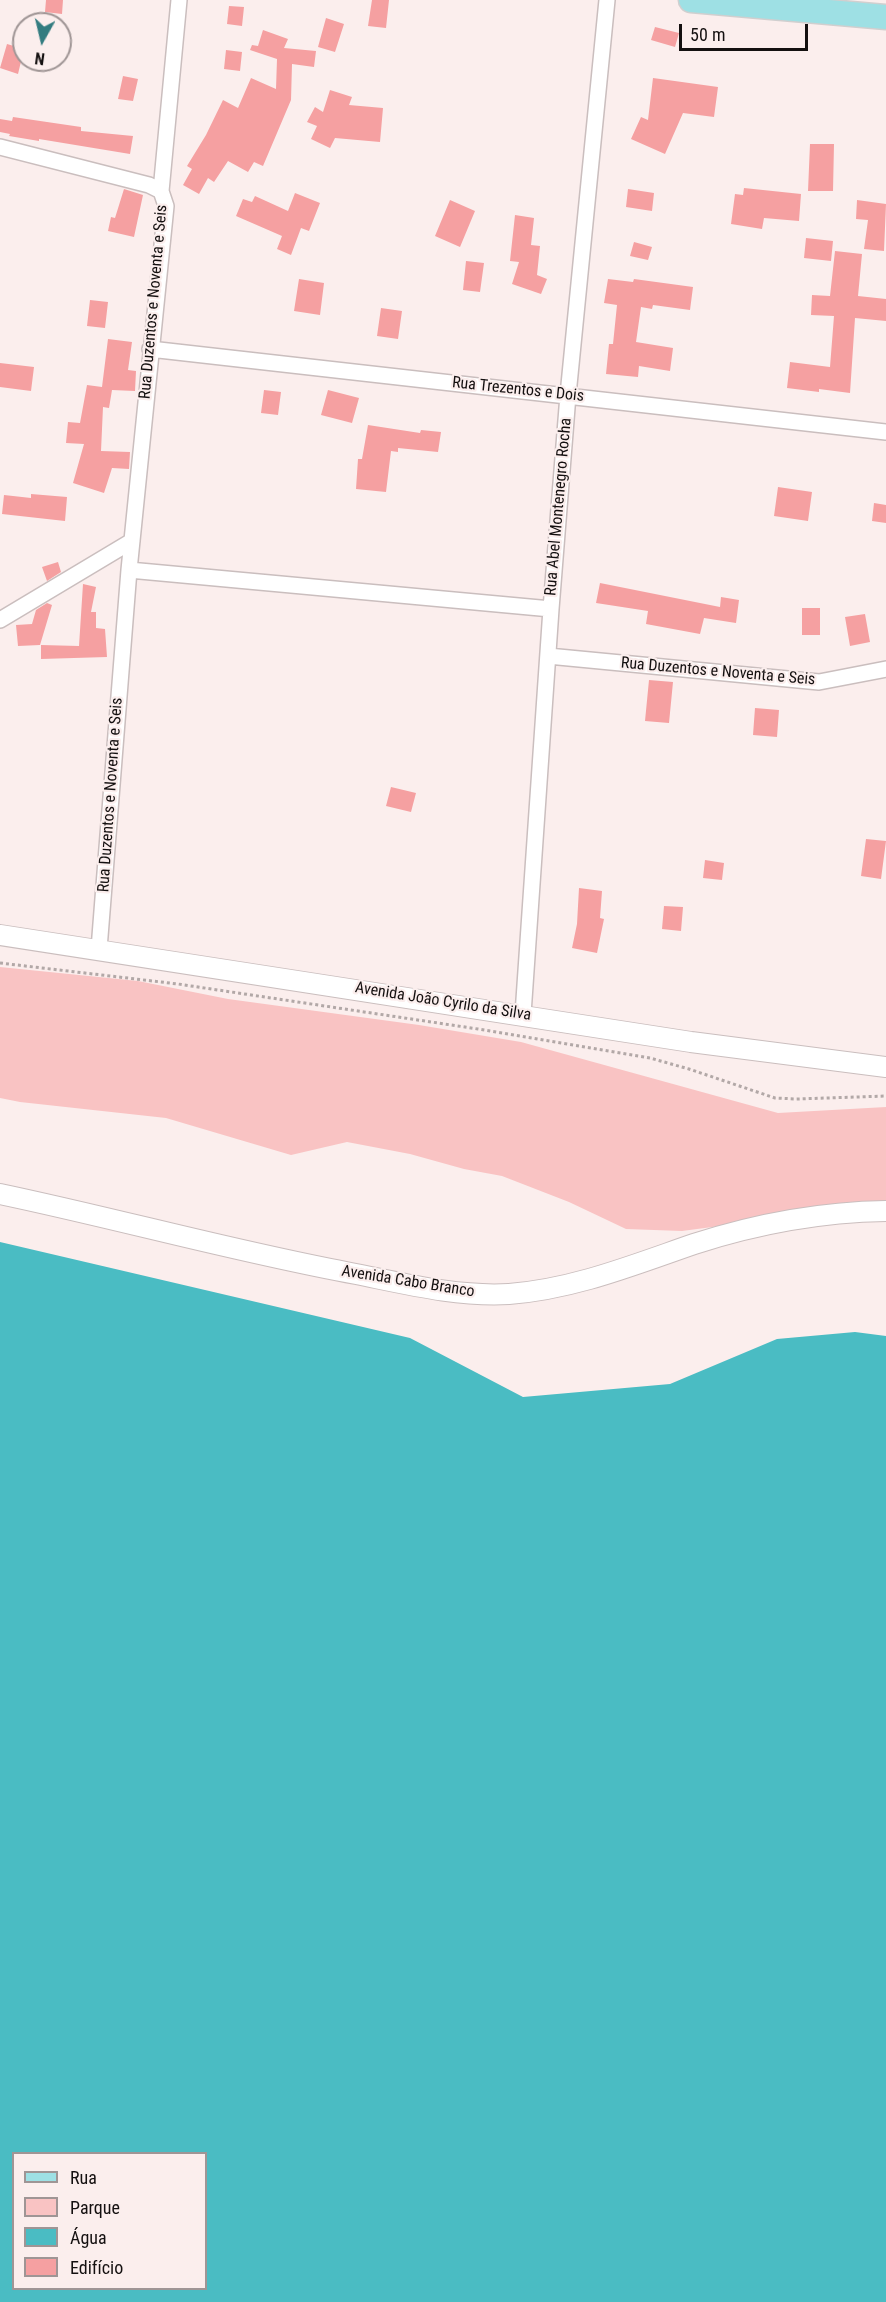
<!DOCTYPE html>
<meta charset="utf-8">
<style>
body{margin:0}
#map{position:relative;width:886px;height:2302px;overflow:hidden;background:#fbeeed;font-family:"Roboto Condensed",sans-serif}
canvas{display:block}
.legend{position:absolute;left:12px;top:2152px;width:195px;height:138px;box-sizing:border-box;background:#fbeeed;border:2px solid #9f9595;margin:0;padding:8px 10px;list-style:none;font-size:18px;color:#141010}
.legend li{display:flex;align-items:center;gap:12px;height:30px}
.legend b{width:30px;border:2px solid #9f9595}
.north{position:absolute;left:12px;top:12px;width:60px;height:60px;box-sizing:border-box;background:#fbeeed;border:2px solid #9f9595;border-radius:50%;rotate:188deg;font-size:16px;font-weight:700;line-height:24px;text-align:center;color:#141010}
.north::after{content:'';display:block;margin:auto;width:21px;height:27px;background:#337c80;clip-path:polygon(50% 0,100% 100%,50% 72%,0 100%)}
.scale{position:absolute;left:679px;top:24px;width:129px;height:27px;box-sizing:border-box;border:3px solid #141010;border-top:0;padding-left:8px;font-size:18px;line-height:21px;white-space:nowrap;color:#141010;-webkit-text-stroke:4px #fbeeed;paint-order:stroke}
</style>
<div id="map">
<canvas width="886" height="2302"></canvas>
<ul class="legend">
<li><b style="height:8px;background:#9ee0e4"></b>Rua</li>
<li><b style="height:16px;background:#f9c3c3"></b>Parque</li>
<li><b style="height:16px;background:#4abcc3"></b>Água</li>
<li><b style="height:16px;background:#f5a0a1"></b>Edifício</li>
</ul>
<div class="north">N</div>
<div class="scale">50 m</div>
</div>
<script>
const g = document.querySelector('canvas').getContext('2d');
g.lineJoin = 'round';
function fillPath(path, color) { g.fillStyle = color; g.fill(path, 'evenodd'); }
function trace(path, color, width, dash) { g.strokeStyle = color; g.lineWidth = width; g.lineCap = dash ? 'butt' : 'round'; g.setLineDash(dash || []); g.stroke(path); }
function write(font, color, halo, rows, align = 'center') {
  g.font = font + ' "Roboto Condensed",sans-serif'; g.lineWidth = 4.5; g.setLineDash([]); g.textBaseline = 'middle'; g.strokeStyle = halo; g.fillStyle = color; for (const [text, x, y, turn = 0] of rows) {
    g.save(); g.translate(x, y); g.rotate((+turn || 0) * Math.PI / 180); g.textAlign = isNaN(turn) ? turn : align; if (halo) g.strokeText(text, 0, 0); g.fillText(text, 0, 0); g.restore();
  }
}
fillPath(new Path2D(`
 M0 967 138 981 228 999 419 1025 521 1042 778 1113 886 1107V1204L682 1231 626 1229 569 1202 502 1176 464 1169 410 1154 347 1142 291 1155 166 1118 20 1102 0 1098Z`), '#f9c3c3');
fillPath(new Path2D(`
 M0 1242 410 1338 523 1397 670 1384 777 1339 855 1332 886 1336V2302H0ZM14 2154H206V2288H14Z`), '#4abcc3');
fillPath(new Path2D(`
 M46 0H63L62 14 45 12Z
 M372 0H389L386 28 368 26Z
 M229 6 244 7 242 26 227 24Z
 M326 18 344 24 335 52 318 47Z
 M655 27 679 33 675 47 651 40Z
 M263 30 288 39 284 48 316 51 314 67 292 64 291 100 263 166 254 162 248 172 228 161 214 182 208 178 199 194 183 185 192 169 187 166 206 135 223 100 238 108 251 78 276 89 277 59 250 50 252 45 258 46Z
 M7 44 24 49 18 74 0 68Z
 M226 50 242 52 240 71 224 69Z
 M123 76 138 79 133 101 118 99Z
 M653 78 718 87 714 117 683 113 665 154 631 139 641 117 648 120Z
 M330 90 352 97 349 105 383 108 380 142 335 138 330 148 311 139 317 126 307 122 315 107 323 112Z
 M13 117 81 127V131L133 136 130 154 39 139V141L9 136 10 134 0 132V119L12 121Z
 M810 144H834L833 191H808Z
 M744 188 801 194 799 221 764 218 762 229 731 224 735 194 743 195Z
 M124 189 143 195 134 237 108 231 111 217 115 218Z
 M628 189 654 193 652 211 626 207Z
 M295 193 320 203 309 231 301 228 291 255 277 249 282 236 236 216 243 199 252 202 255 196 288 211Z
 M450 200 475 211 460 247 435 236Z
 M857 200 886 204 884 251 864 249 868 220 856 219Z
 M515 215 534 218 531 245 540 246 537 275 547 279 541 294 512 284 519 262 510 261Z
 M806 238 833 241 831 261 804 258Z
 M634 242 652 247 648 260 630 256Z
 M835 251 862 254 858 296 886 299V321L855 318 850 393 819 389V392L787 388 790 362 830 367 834 316 811 315 812 295 830 296Z
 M466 261 484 263 480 292 463 290Z
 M299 279 324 283 320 315 294 311Z
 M608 279 633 282 634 279 693 287 690 310 653 305 652 309 641 307 636 342 673 348 670 371 639 366 638 377 606 374 609 344H613L617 305 604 303Z
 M90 300 108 302 105 328 87 326Z
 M381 308 402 311 398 339 377 336Z
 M108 339 132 342 128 370 136 371 135 391 112 390 109 408 103 407 101 451 130 452 129 469 112 468 104 493 73 483 84 444 66 443 68 422 80 423 87 385 102 387Z
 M0 363 34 367 31 391 0 387Z
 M264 390 281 392 278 415 261 413Z
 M328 390 359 398 352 423 321 415Z
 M368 425 420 433 421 430 441 432 438 452 398 448V452L391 451 386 492 356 489 358 459H362Z
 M778 487 812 492 808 521 774 516Z
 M31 494 67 497 65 521 2 514 4 495 31 498Z
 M874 503 886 505V523L872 521Z
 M58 562 61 572 47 581 42 567Z
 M600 583 720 607 721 597 739 600 736 623 704 618 700 634 646 624 648 611 596 603Z
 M83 584 96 587 91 612H96V628L105 629 107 657 41 659V645L79 646Z
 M47 603 52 605 40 645 18 646 16 625 32 624 36 610Z
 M802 608H820V635H802Z
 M865 614 870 642 850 646 845 617Z
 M649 680 673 682 669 723 645 721Z
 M755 708 779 710 777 737 753 735Z
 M391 787 416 793 411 812 386 806Z
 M866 839 886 841 881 879 861 876Z
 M705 860 724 863 722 880 703 878Z
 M579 888 602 891 600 918 604 919 597 953 572 948 577 924Z
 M664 906 683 907 681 931 662 929Z`), '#f5a0a1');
const minor = new Path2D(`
 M0 147 149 185 161 191
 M150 349 886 432
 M129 570 551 609
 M0 620 132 541
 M548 656 819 682 886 669
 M99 949 129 570 166 206 161 191 179 0
 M523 1014 551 609 568 395 607 0`);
const tertiary = new Path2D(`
 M0 935 691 1042 886 1067
 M0 1194C119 1219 236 1252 356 1274 406 1284 458 1297 509 1294 574 1289 633 1265 694 1244 756 1224 821 1212 886 1211`);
const primary = new Path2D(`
 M691 0 886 17`);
trace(minor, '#cabebe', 18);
trace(tertiary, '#cabebe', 22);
trace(primary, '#d0cfcf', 27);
trace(new Path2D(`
 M0 963 178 984 478 1029 650 1058 689 1069 775 1098 796 1099 886 1096`), '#b2a8a7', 3, [3, 3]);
trace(minor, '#fff', 15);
trace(tertiary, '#fff', 20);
trace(primary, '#9ee0e4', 24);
write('16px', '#141010', '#fbeeed', [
 ["Rua Duzentos e Noventa e Seis",154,302,-85],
 ["Rua Trezentos e Dois",518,390,6],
 ["Rua Abel Montenegro Rocha",559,507,-85],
 ["Rua Duzentos e Noventa e Seis",718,672,5],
 ["Rua Duzentos e Noventa e Seis",111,795,-86],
 ["Avenida João Cyrilo da Silva",443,1002,9],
 ["Avenida Cabo Branco",408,1282,9]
]);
</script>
